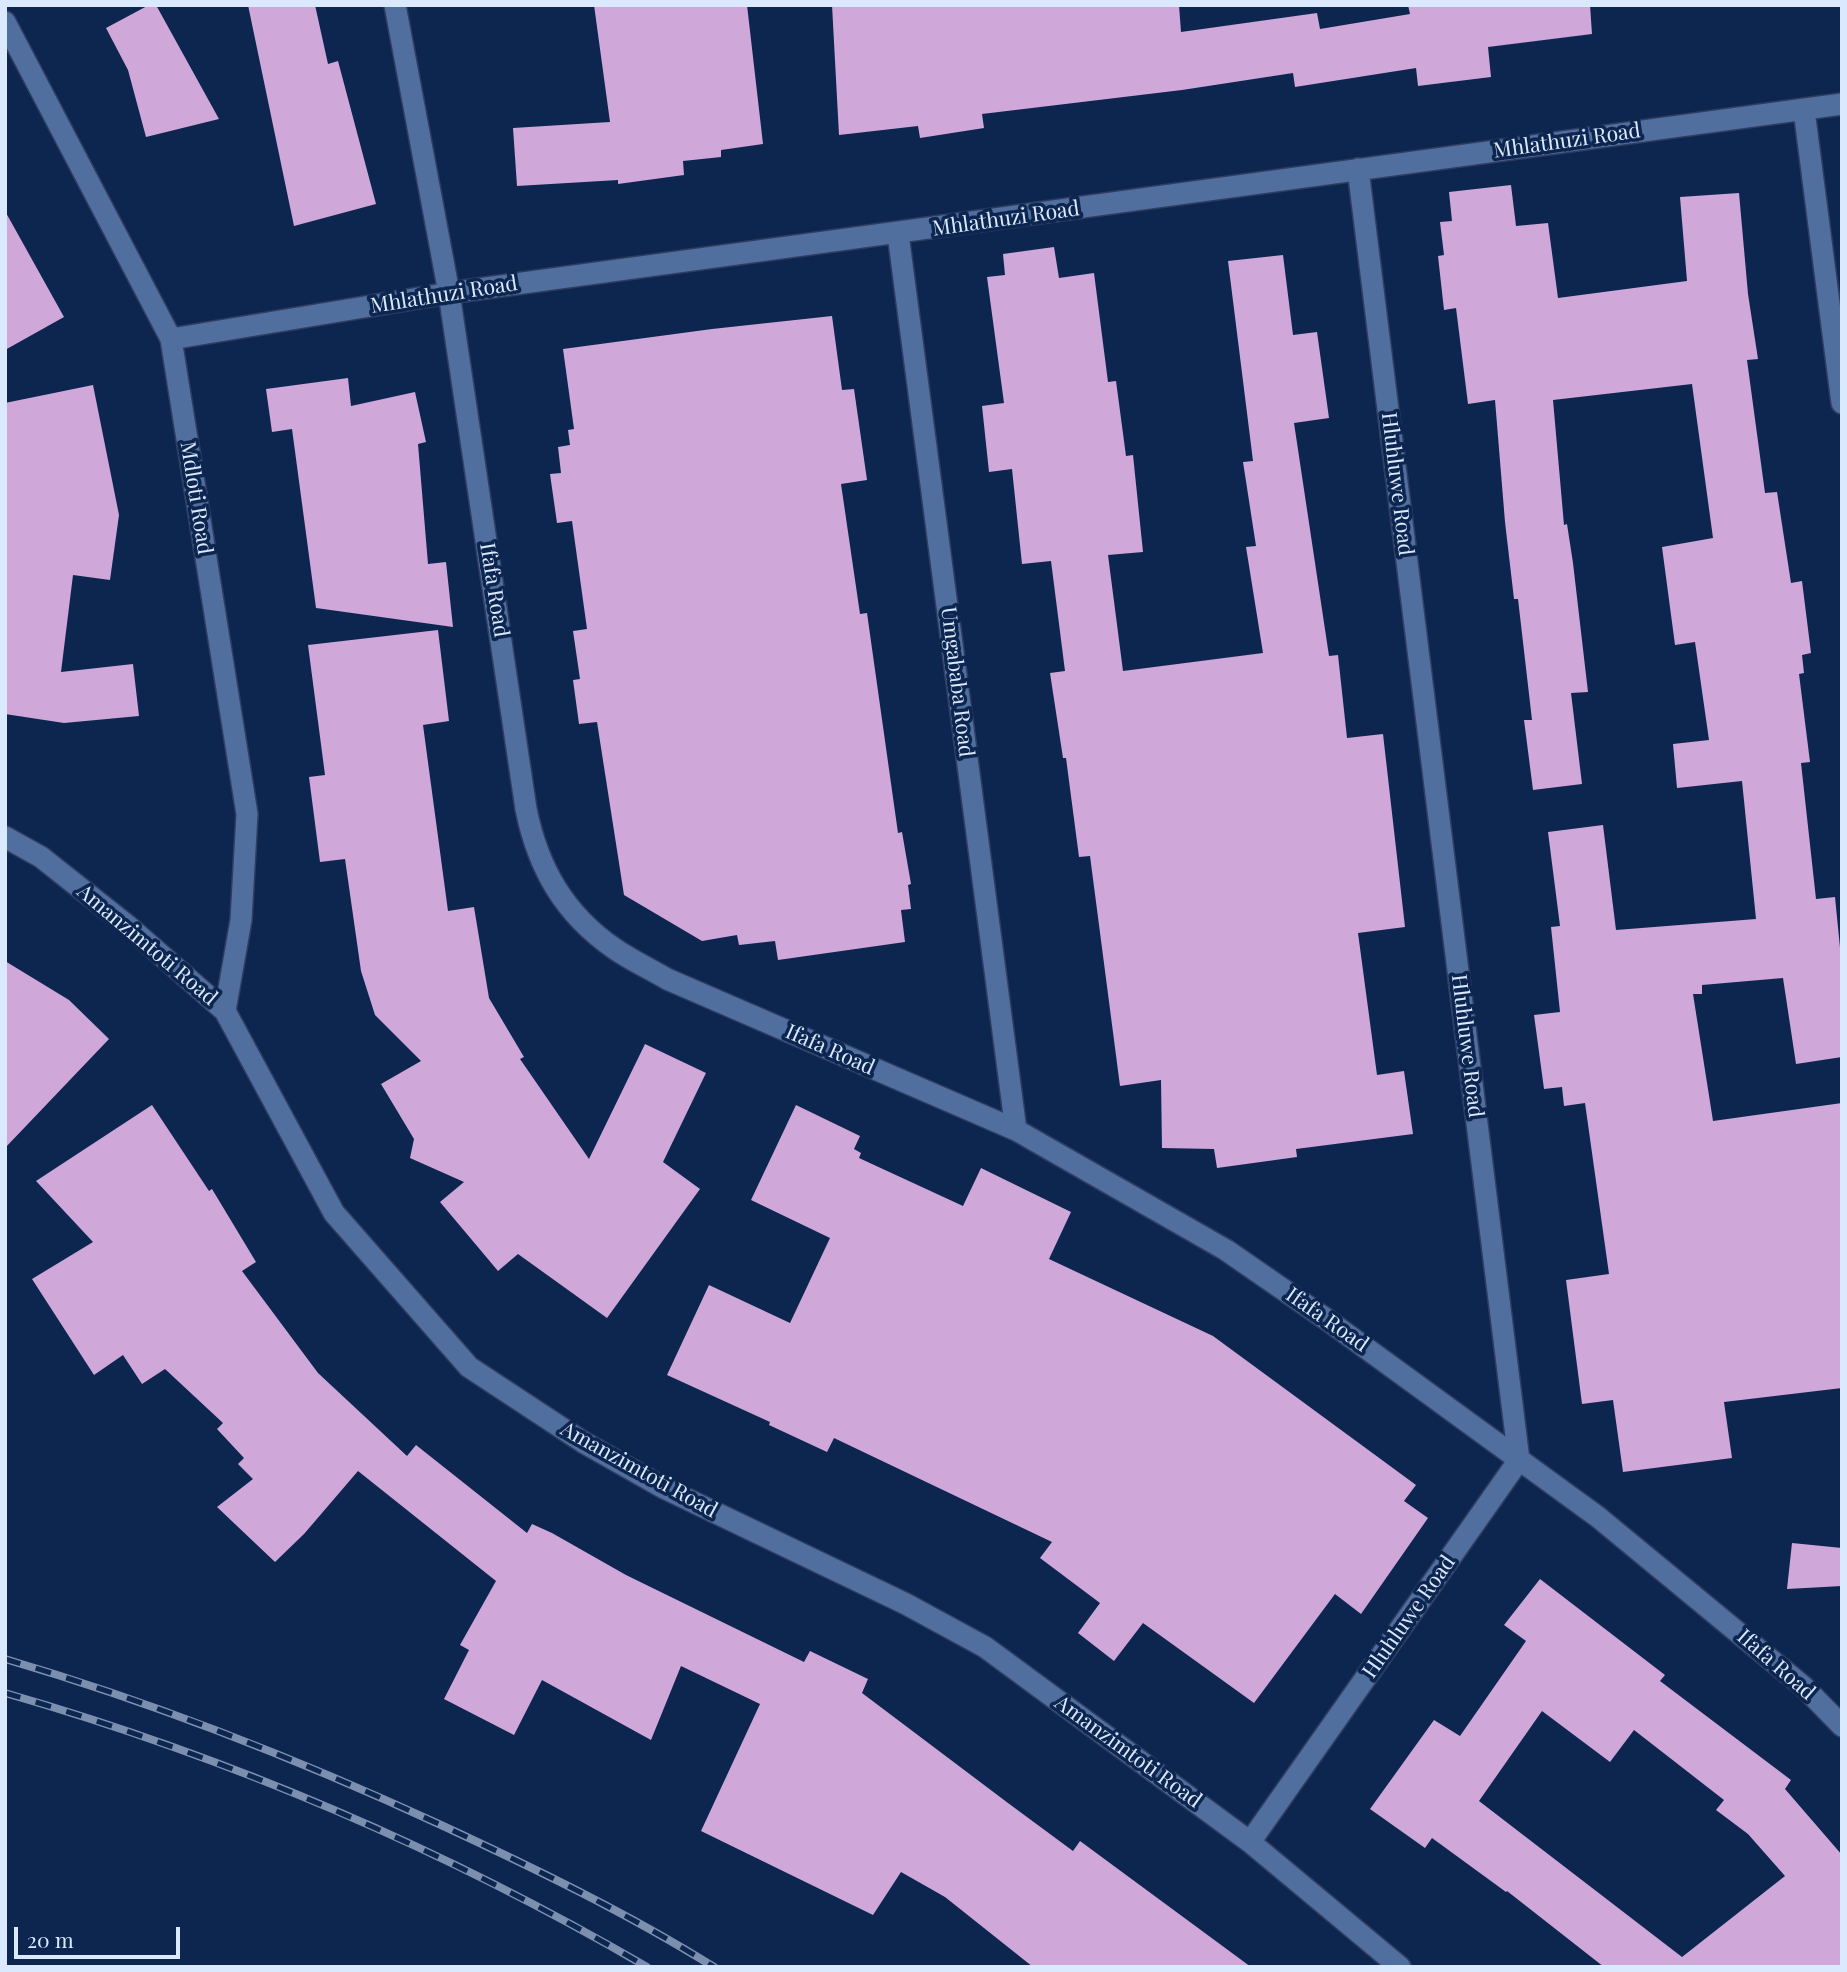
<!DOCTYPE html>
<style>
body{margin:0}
#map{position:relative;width:1847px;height:1972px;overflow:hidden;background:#0c2650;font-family:"Playfair Display",serif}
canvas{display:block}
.frame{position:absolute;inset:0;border:7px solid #dbe9ff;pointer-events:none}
.scale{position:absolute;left:14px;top:1927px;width:166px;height:32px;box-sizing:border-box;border:4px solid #dbe9ff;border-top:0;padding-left:9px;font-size:21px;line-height:24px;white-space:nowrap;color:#dbe9ff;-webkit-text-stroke:5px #0c2650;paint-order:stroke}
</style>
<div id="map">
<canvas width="1847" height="1972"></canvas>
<div class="frame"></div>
<div class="scale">20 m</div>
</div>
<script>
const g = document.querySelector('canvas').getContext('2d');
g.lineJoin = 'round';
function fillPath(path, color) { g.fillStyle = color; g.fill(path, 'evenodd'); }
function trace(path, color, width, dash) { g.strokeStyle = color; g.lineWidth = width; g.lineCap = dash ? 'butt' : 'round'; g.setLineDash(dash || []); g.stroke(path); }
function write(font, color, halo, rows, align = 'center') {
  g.font = font + ' "Playfair Display",serif'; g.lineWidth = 7; g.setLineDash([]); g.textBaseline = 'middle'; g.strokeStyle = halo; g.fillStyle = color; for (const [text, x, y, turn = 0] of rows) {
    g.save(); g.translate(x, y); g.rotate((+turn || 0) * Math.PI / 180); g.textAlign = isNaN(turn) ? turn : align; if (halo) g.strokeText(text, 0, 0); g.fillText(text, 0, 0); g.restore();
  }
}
fillPath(new Path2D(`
 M149 5H156L219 119 146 137 128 70 106 28Z
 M248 5H315L328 64 338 61 376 204 294 226Z
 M594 5H747L763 144 721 150V157L683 161 684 175 618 184V180L517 186 513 128 610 122Z
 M832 5H1179L1181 32 1317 13 1320 29 1410 14 1408 5H1590L1592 34 1488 47 1491 77 1418 86 1416 68 1295 87 1293 73 1182 90 982 114 984 128 920 138 918 126 839 135Z
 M1511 185 1516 226 1548 223 1558 298 1687 281 1680 197 1739 193 1748 294 1758 359 1747 360 1765 493 1777 492 1791 583 1802 581 1811 653 1802 655 1804 673 1799 674 1810 762 1801 763 1816 899 1835 897 1842 968V1057L1796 1064 1783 978 1702 985V994H1693L1713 1121 1842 1103V1388L1724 1402 1732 1458 1623 1472 1613 1400 1582 1404 1566 1280 1609 1274 1585 1103 1564 1106 1562 1087 1544 1089 1534 1015 1560 1012 1551 927 1560 926 1548 832 1603 825 1616 930 1756 919 1742 781 1677 788 1673 744 1709 740 1695 642 1675 645 1662 547 1713 538 1692 384 1553 400 1564 525 1567 524 1573 563 1588 692 1571 693 1582 784 1533 790 1524 720H1532L1518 599H1514L1505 522 1495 400 1468 404 1456 308 1444 310 1438 256 1444 255 1440 222 1452 221 1449 192Z
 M5 211 64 317 5 350Z
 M1054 247 1059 278 1094 273 1108 382 1116 381 1126 456 1133 455 1143 552 1108 555 1123 671 1263 653 1246 547 1256 546 1243 462 1253 461 1228 261 1283 255 1293 335 1317 332 1329 418 1294 423 1329 656 1338 655 1347 738 1383 734 1405 927 1358 933 1377 1075 1404 1071 1413 1134 1296 1149 1297 1157 1217 1168 1214 1149 1162 1148 1161 1080 1120 1086 1090 856 1079 857 1066 758H1063L1050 673 1065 671 1051 561 1022 564 1012 469 989 472 982 406 1004 403 987 277 1005 275 1003 254Z
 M832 316 842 390 854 389 867 480 841 484 860 614 867 613 898 833 902 832 911 884 908 885 911 909 901 910 905 942 778 960 775 941 739 945 737 935 702 941 624 895 597 722 579 724 573 680 580 679 573 631 587 629 572 521 557 523 550 474 561 473 558 447 570 445 568 430 574 429 563 349 712 329Z
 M348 378 351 406 415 392 426 442 418 444 428 564 446 562 453 627 316 608 292 429 272 432 266 389Z
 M93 385 119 515 110 580 73 575 61 672 133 664 139 716 64 723 5 714V403Z
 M438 630 449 721 423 725 448 911 474 907 489 998 524 1057 520 1059 589 1159 645 1044 706 1073 663 1162 700 1189 607 1318 518 1254 498 1271 440 1202 464 1182 410 1158 414 1139 381 1084 421 1061 375 1015 361 971 345 859 320 862 309 777 325 775 308 645Z
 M5 961 69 1000 109 1039 5 1148Z
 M152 1105 209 1191 212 1189 256 1262 242 1271 318 1373 407 1456 416 1445 527 1533 532 1524 552 1533 626 1575 804 1662 810 1651 868 1679 862 1693 1008 1803 1073 1851 1080 1841 1251 1967H1033L945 1897 901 1872 873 1915 701 1831 760 1704 681 1666 651 1740 542 1680 514 1735 444 1699 469 1650 460 1645 496 1581 358 1471 304 1534 275 1562 217 1507 253 1479 238 1464 244 1458 217 1429 223 1423 165 1369 142 1384 123 1355 94 1375 32 1279 93 1242 36 1181Z
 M796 1105 860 1136 854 1149 861 1153 859 1158 963 1206 981 1168 1071 1212 1049 1259 1213 1336 1416 1485 1404 1501 1428 1518 1361 1614 1335 1594 1254 1703 1143 1623 1114 1661 1078 1633 1100 1603 1040 1558 1052 1542 834 1438 827 1452 769 1425 770 1422 667 1375 709 1285 790 1323 830 1238 751 1200Z
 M1792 1543 1842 1548V1586L1787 1589Z
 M1540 1579 1665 1675 1660 1681 1791 1780 1785 1789 1842 1855V1967H1604L1507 1891 1506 1892 1432 1838 1425 1848 1370 1809 1434 1720 1460 1736 1526 1641 1504 1625ZM1542 1711 1610 1762 1634 1730 1724 1800 1716 1810 1748 1834 1785 1876 1682 1957 1479 1801Z`), '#d0a7d9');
const street = new Path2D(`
 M395 5 449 293 526 809C538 868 564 914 615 949 631 960 650 969 667 979L1016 1130 1226 1250 1326 1319 1598 1517 1804 1687 1842 1726
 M5 22 171 339 247 814 241 920 225 1011
 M1804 110 1842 403
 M898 234 1016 1130
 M171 339 449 293 1842 104
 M5 837 41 857 128 926 225 1011 334 1213 469 1367 583 1442 664 1488 906 1604 985 1647 1250 1842 1400 1967
 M1250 1842 1519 1460 1358 169`);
trace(street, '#303d61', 24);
trace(street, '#506e9e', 21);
const rail = new Path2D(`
 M5 1659C155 1703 300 1760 441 1825 534 1868 627 1913 714 1967
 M5 1693C228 1757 446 1850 647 1967`);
trace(rail, '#7c8fae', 8);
trace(rail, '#0c2650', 5, [16]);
write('21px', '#dbe9ff', '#0c2650', [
 ["Mhlathuzi Road",1567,141,-8],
 ["Mhlathuzi Road",1006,219,-8],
 ["Mhlathuzi Road",444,295,-9],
 ["Hluhluwe Road",1397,484,83],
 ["Mdloti Road",196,498,81],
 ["Ifafa Road",494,590,81],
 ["Umgababa Road",957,682,83],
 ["Amanzimtoti Road",147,945,40],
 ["Hluhluwe Road",1467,1046,83],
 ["Ifafa Road",830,1050,24],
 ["Ifafa Road",1327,1320,35],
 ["Amanzimtoti Road",639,1470,29],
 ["Hluhluwe Road",1409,1617,-55],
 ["Ifafa Road",1776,1665,41],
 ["Amanzimtoti Road",1128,1752,36]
]);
</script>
